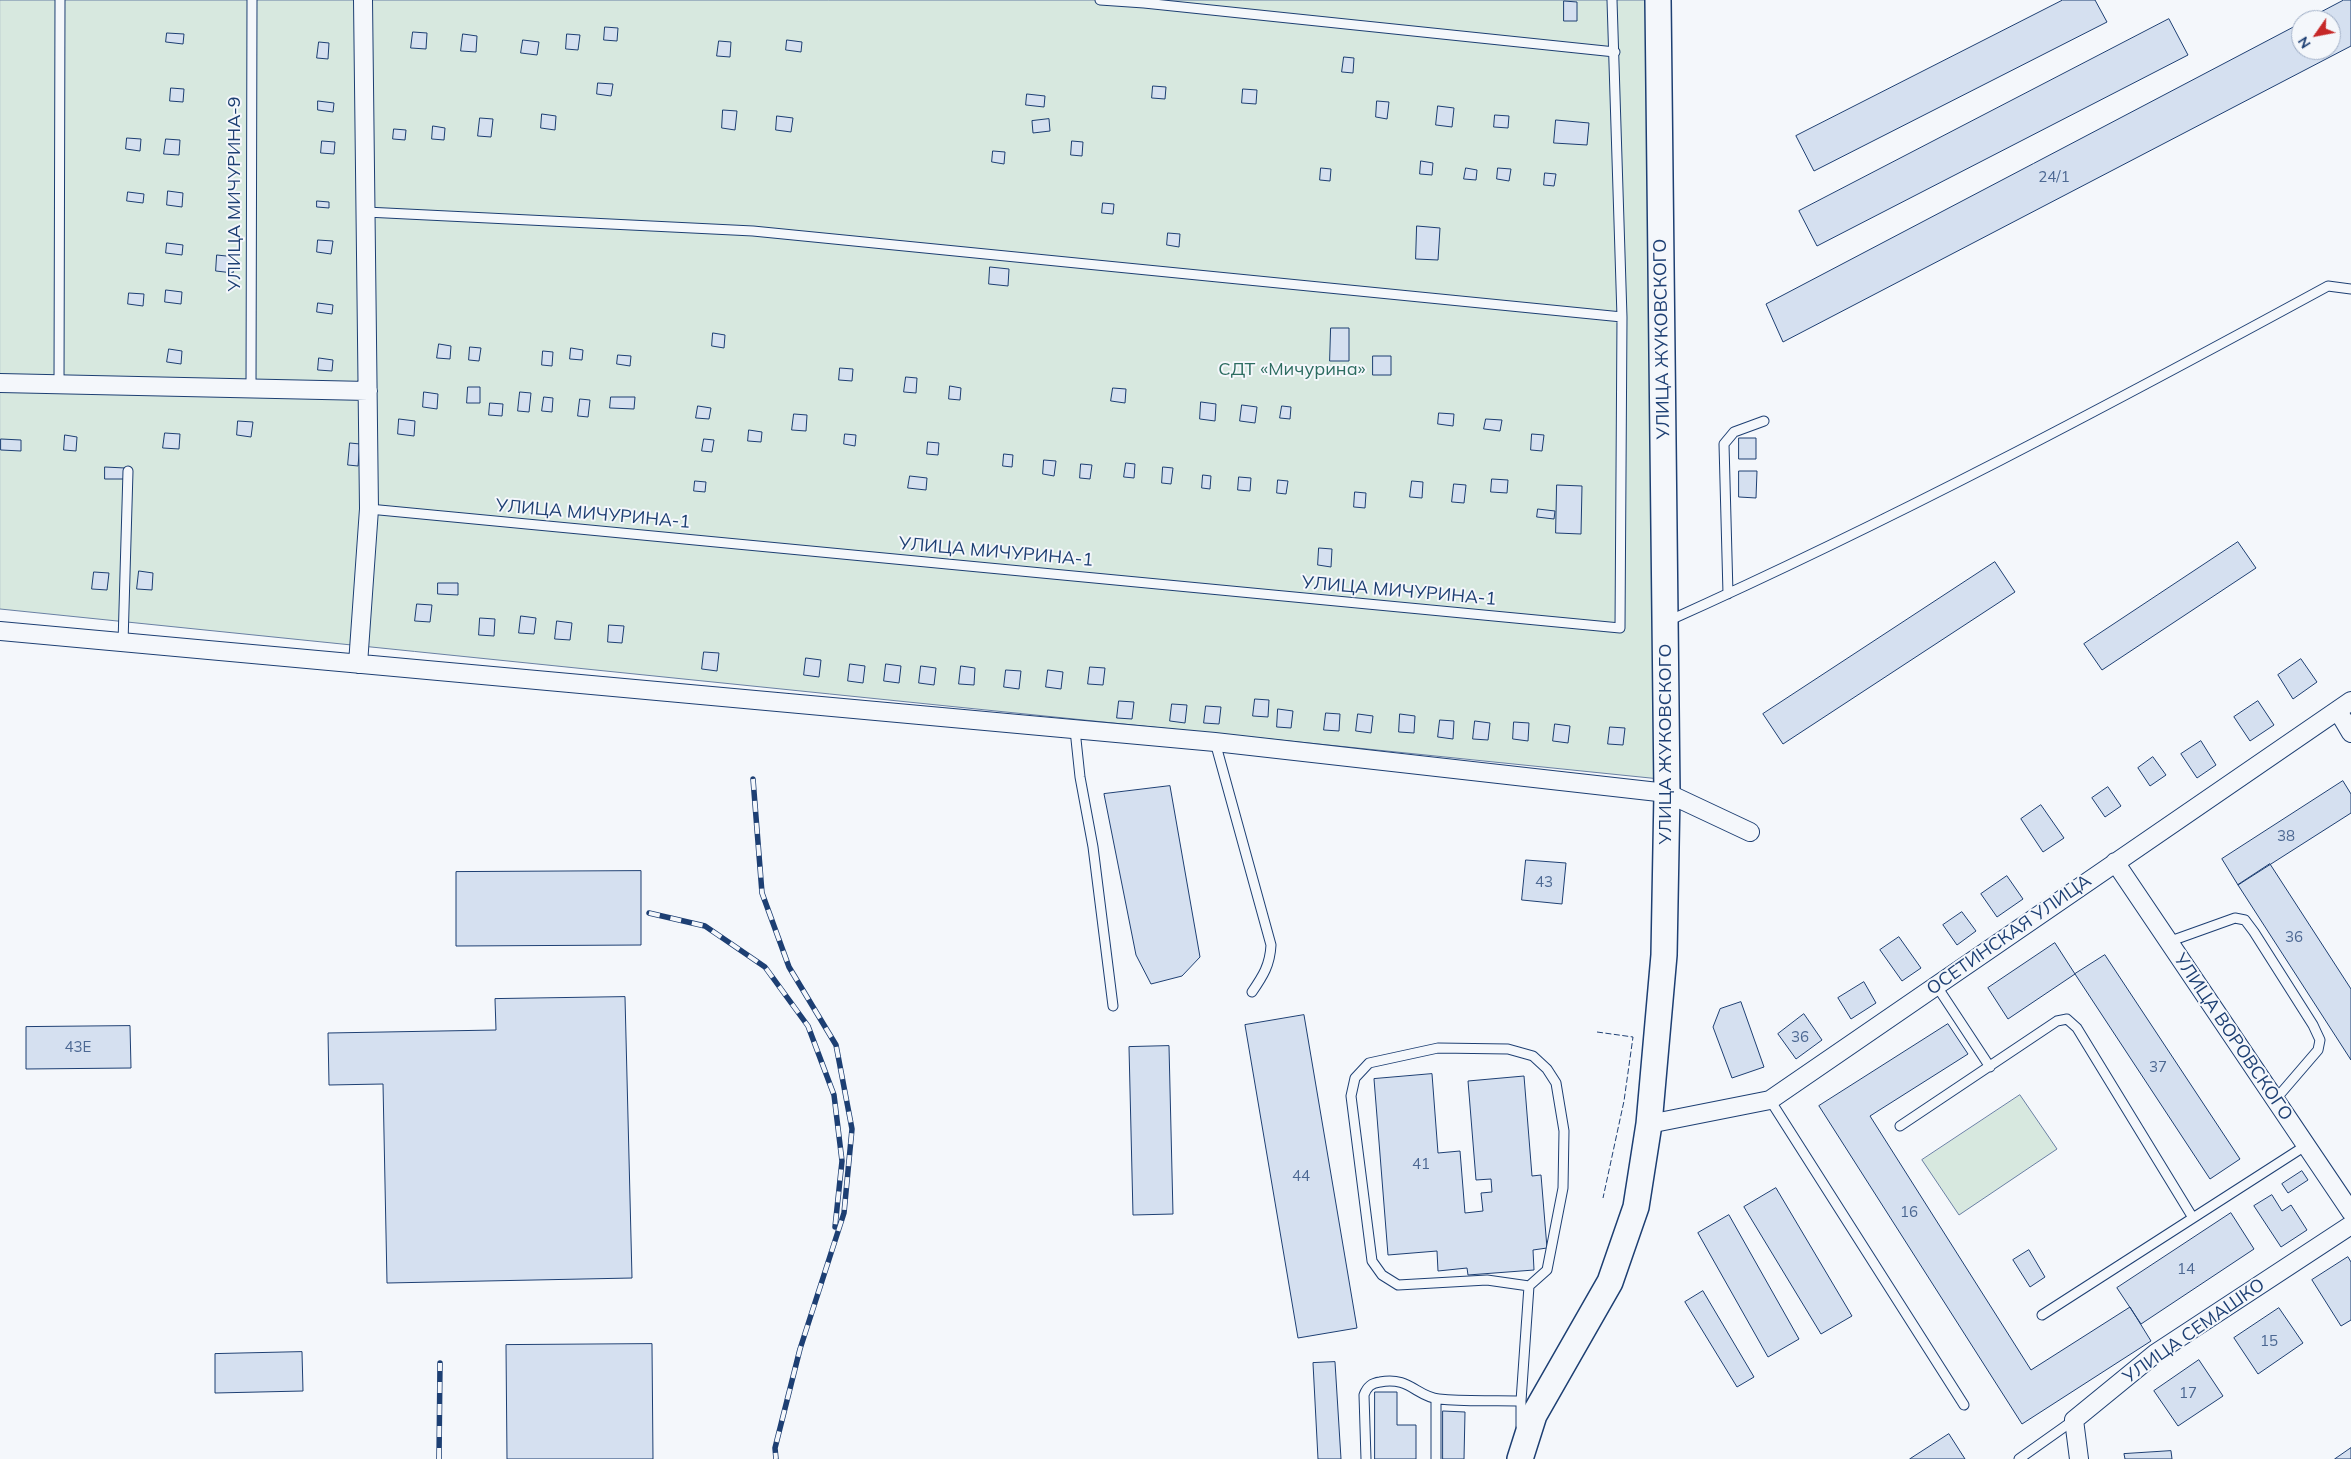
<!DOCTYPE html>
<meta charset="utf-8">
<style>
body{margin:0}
#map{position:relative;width:2351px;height:1459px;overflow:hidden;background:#f4f7fb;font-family:Mulish,sans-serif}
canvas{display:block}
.north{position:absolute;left:2291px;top:10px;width:50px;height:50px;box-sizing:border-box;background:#f4f7fb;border:1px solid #9eadc5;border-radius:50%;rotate:237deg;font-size:14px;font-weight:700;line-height:20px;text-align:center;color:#1d3f73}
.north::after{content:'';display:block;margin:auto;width:18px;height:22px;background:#c62828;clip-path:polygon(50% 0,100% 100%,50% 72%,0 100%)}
</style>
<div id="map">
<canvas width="2351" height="1459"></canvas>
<div class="north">N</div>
</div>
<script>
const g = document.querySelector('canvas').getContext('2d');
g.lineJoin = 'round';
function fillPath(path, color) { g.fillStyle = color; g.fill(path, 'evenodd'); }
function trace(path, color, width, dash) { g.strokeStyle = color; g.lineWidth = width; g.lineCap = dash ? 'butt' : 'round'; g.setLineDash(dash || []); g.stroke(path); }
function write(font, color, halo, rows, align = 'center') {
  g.font = font + ' Mulish,sans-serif'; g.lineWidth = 4; g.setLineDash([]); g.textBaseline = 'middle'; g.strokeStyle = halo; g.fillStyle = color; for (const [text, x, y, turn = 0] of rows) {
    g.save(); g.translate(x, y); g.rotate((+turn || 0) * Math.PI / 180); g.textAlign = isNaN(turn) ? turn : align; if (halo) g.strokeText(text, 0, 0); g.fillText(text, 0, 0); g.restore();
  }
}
const green = new Path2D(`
 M0 0H1657L1660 779 0 609Z
 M2020 1095 2057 1149 1959 1215 1922 1160Z`);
fillPath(green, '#d7e8df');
trace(green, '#687fa3', 1);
const building = new Path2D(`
 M2063 0H2095L2107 22 1814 171 1796 136Z
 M2344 0H2351V46L1783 342 1766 304 2301 23V50H2331V20H2306Z
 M1564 1 1577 2V21H1564Z
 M2169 19 2188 55 1817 246 1799 211Z
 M605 27 618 28 617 41 604 40Z
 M413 32 427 33 426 49 411 48Z
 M167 33 184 34 183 44 166 42Z
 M463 34 477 36 476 52 461 51Z
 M567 34 580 35 578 50 566 49Z
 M523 40 539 42 537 55 521 53Z
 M787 40 802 42 801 52 786 50Z
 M719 41 731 42 730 57 717 56Z
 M319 42 329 43 328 59 317 58Z
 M1344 57 1354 58 1353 73 1342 72Z
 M598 83 613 84 611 96 597 94Z
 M1153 86 1166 87 1165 99 1152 98Z
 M171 88 184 89 183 102 170 101Z
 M1243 89 1257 90 1256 104 1242 103Z
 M1027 94 1045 96 1044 107 1026 105Z
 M318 101 334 103 333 112 318 110Z
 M1377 101 1389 102 1387 119 1376 117Z
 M1438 106 1454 108 1452 127 1436 125Z
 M723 110 737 111 735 130 722 128Z
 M542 114 556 116 555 130 541 128Z
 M1495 115 1509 116 1508 128 1494 127Z
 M777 116 793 118 791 132 776 130Z
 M480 118 493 119 491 137 478 136Z
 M1049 119 1050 131 1033 133 1032 121Z
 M1556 120 1589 123 1587 145 1554 143Z
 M433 126 445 128 444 140 432 139Z
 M394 129 406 130 405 140 393 139Z
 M127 138 141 139 140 151 126 149Z
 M166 139 180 140 179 155 164 154Z
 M322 141 335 142 334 154 321 153Z
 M1072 141 1083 142 1082 156 1071 155Z
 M993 151 1005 152 1004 164 992 162Z
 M1421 161 1433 163 1432 175 1420 174Z
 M1321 168 1331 169 1330 181 1320 180Z
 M1466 168 1477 170 1476 180 1464 179Z
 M1498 168 1511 169 1509 181 1497 179Z
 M1545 173 1556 174 1554 186 1544 185Z
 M168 191 183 193 182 207 167 205Z
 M128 192 144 194 143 203 127 201Z
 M317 201 329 202V208L317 207Z
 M1103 203 1114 204 1113 214 1102 213Z
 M1417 226 1440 228 1438 260 1416 259Z
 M1168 233 1180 234 1179 247 1167 245Z
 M318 240 333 241 331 254 317 252Z
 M167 243 183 245 182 255 166 253Z
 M217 255 235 257 233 273 216 271Z
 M990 267 1009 269 1008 286 989 284Z
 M166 290 182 292 181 304 165 302Z
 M129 293 144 294 143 306 128 304Z
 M318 303 333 305 332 314 317 312Z
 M1331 328H1349V361H1330Z
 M713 333 725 335 724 348 712 346Z
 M439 344 451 346 450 359 437 358Z
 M470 347 481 348 479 361 469 360Z
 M571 348 583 350 582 360 570 359Z
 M169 349 182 351 181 364 167 362Z
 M543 351 553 352 552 366 542 365Z
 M618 355 631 356 630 366 617 364Z
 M1373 356H1391V375H1373Z
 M319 358 333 360 332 371 318 370Z
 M840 368 853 369 852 381 839 380Z
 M906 377 917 378 916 393 904 392Z
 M950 386 961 388 960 400 949 399Z
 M468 387H480V403H467Z
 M1113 388 1126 389 1125 403 1111 401Z
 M424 392 438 394 437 409 423 407Z
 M520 392 531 393 529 412 518 411Z
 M544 397 553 398 552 412 542 411Z
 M611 397H635L634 409 610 408Z
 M580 399 590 400 588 417 578 416Z
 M1201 402 1216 404 1215 421 1200 419Z
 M490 403 503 404 502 416 489 415Z
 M1242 405 1257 407 1255 423 1240 421Z
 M698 406 711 408 709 419 696 418Z
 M1282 406 1291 407 1290 419 1280 418Z
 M1439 413 1454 414 1453 426 1438 424Z
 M794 414 807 415 806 431 792 430Z
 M399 419 415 421 414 436 398 434Z
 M1486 419 1502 420 1500 431 1484 429Z
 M238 421 253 422 251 437 237 435Z
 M749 430 762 432 761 442 748 441Z
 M165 433 180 434 179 449 163 448Z
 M845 434 856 435 855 446 844 444Z
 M1532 434 1544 435 1542 451 1531 450Z
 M65 435 77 437 76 451 64 450Z
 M1739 438H1756V459H1739Z
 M1 439 21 440V451L1 450Z
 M704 439 714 440 712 452 702 451Z
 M928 442 939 443 938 455 927 454Z
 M350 443 360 444 358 466 348 465Z
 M1004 454 1013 455 1012 467 1003 466Z
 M1044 460 1056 461 1054 476 1043 474Z
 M1126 463 1135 464 1134 478 1124 477Z
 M1081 464 1092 465 1090 479 1080 478Z
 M105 467 125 468V479H105Z
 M1163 467 1173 468 1171 484 1162 483Z
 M1739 471H1757L1756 498 1739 497Z
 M1203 475 1211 476 1210 489 1202 488Z
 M910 476 927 478 926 490 908 488Z
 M1239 477 1251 478 1250 491 1238 490Z
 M1492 479 1508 480 1507 493 1491 492Z
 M1278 480 1288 481 1286 494 1277 493Z
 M695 481 706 482 705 492 694 491Z
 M1412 481 1423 482 1422 498 1410 497Z
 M1454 484 1466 485 1464 503 1452 502Z
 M1557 485 1582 486 1581 534 1556 533Z
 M1355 492 1366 493 1365 508 1354 507Z
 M1538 509 1555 511 1554 519 1537 517Z
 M2238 542 2256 568 2102 670 2084 644Z
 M1319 548 1332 549 1331 567 1318 565Z
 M1995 562 2015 592 1783 744 1763 714Z
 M139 571 153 573 152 590 137 589Z
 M94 572 109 573 107 590 92 589Z
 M438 583H458V595L438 594Z
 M417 604 432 605 430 622 415 621Z
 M521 616 536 618 534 634 519 633Z
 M480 618 495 619 494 636 479 635Z
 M557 621 572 623 570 640 555 639Z
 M609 625 624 626 622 643 608 642Z
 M704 652 719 653 717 671 702 669Z
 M806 658 821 660 819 677 804 675Z
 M2301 659 2317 682 2293 699 2278 675Z
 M850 664 865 666 863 683 848 681Z
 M886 664 901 666 899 683 884 681Z
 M921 666 936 668 934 685 919 683Z
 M961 666 975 668 974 685 959 684Z
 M1090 667 1105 668 1103 685 1088 684Z
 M1006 670 1021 671 1019 689 1004 687Z
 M1048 670 1063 672 1061 689 1046 687Z
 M1255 699 1269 700 1268 717 1253 716Z
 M1119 701 1134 702 1132 719 1117 718Z
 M2258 701 2274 725 2250 741 2234 717Z
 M1172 704 1187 705 1185 723 1170 721Z
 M1206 706 1221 707 1219 724 1204 723Z
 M1278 709 1293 711 1291 728 1277 727Z
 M1326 713 1340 714 1339 731 1324 730Z
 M1358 714 1373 716 1371 733 1356 731Z
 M1400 714 1415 716 1414 733 1399 732Z
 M1440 720 1454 721 1453 739 1438 737Z
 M1475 721 1490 723 1488 740 1473 739Z
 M1514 722 1529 723 1528 741 1513 739Z
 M1555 724 1570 726 1568 743 1553 741Z
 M1610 727 1625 728 1623 745 1608 744Z
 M2201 741 2216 765 2197 778 2181 754Z
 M2153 757 2166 775 2150 786 2138 768Z
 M2343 781 2351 794V813L2238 885 2222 859Z
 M1170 786 1200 957 1182 976 1151 984 1136 955 1104 794Z
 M2108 787 2121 806 2105 817 2092 798Z
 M2041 805 2064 838 2043 852 2021 819Z
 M1526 860 1566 863 1562 904 1522 900Z
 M2270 864 2351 989V1060L2238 885Z
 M641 871V945L456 946V872Z
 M2007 876 2023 899 1997 917 1981 894Z
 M1962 912 1976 931 1957 945 1943 925Z
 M1899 937 1921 968 1902 981 1880 950Z
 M2055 943 2075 974 2008 1019 1988 988Z
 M2105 955 2240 1159 2210 1179 2075 974Z
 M1864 982 1876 1003 1851 1019 1838 998Z
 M625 997 632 1278 387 1283 383 1084 329 1085 328 1033 496 1030 495 999Z
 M1741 1002 1764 1067 1732 1078 1713 1027 1720 1009Z
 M1804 1014 1822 1040 1796 1059 1778 1034Z
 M1304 1015 1357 1328 1298 1338 1245 1025Z
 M1948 1024 1968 1054 1870 1116 2031 1370 2130 1307 2151 1341 2022 1424 1819 1106Z
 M130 1026 131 1068 26 1069V1027Z
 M1169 1046 1173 1214 1133 1215 1129 1047Z
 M1432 1074 1438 1153 1460 1151 1465 1213 1483 1211 1481 1193 1492 1192 1491 1179 1476 1180 1468 1081 1524 1076 1532 1176 1541 1175 1547 1248 1533 1250 1534 1270 1468 1275 1467 1268 1438 1271 1437 1251 1388 1255 1374 1079Z
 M2302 1171 2308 1180 2288 1193 2282 1184Z
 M1776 1188 1852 1316 1821 1334 1744 1207Z
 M2272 1195 2282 1211 2291 1205 2307 1230 2281 1247 2254 1206Z
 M2231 1213 2254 1249 2141 1324 2117 1288Z
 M1729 1215 1799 1339 1768 1357 1698 1233Z
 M2029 1250 2045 1277 2030 1287 2013 1260Z
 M2348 1257 2351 1262V1320L2341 1326 2312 1280Z
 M1703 1291 1754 1377 1737 1387 1685 1302Z
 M2279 1308 2303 1343 2258 1374 2234 1338Z
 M652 1344 653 1459H507L506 1345Z
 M302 1352 303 1391 215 1393V1354Z
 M2199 1360 2223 1396 2178 1426 2154 1391Z
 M1335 1362 1341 1459H1318L1313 1363Z
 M1375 1392H1397V1425H1416V1459H1375Z
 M1443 1411 1465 1412 1464 1459H1443Z
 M1949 1434 1965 1459H1910Z
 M2351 1448V1459H2335Z
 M2171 1451 2172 1459H2125L2124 1454Z`);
fillPath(building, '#d5e0f0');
trace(building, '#1d3f73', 1);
const lane = new Path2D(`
 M1100 0 1144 3 1615 52
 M366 212 753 231 1622 317
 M59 384 60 0
 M251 388 252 0
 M369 509 1620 628 1622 317 1612 0
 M1728 594 1724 444 1734 432 1764 421
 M1668 621C1893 520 2111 404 2328 286L2351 289
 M123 643 128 471
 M1075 730 1080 777 1093 847 1113 1006
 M1215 742 1271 945C1270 965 1263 976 1252 992
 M2168 942 2235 918 2245 920 2254 932 2313 1025 2320 1040 2318 1050 2275 1100
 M1936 985 1990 1067
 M1770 1100 1964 1405
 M1900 1126 2057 1021 2067 1019 2077 1028 2193 1218
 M2042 1315 2305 1146
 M1436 1399V1459
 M1521 1426V1401L1529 1286 1547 1270 1563 1188 1564 1131 1556 1083 1547 1069 1533 1056 1508 1049 1438 1048 1369 1063 1355 1078 1351 1096 1372 1261 1382 1275 1398 1285 1487 1280 1529 1286
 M1366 1459 1364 1395C1367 1387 1371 1383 1380 1382 1409 1376 1417 1397 1439 1399 1466 1402 1493 1400 1521 1401
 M2019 1459 2074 1420`);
const street = new Path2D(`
 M0 383 368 391
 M0 631 1215 742 1667 793 1750 832
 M358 664 369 509 363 0
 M2338 711 2351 733
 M2115 862 2351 1212
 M1649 1124 1770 1100 2351 701
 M2079 1459 2074 1420 2156 1353 2351 1225`);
const secondary = new Path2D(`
 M1520 1459 1534 1415 1610 1282 1636 1207 1649 1124 1664 955 1667 793 1658 0`);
trace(lane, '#1d3f73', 11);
trace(street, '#1d3f73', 20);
trace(secondary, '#1d3f73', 28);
trace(lane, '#f4f7fb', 9);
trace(street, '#f4f7fb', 18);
trace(secondary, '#f4f7fb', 25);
const rail = new Path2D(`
 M753 779 762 893 789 967 836 1045 852 1129 844 1213 800 1349 775 1448 776 1459
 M649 913 705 926 765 967 808 1026 834 1095 842 1161 835 1227
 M439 1459 440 1363`);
trace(rail, '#1d3f73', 5.5);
trace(rail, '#f4f7fb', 4, [11]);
trace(new Path2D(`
 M1597 1032 1633 1037 1624 1101 1603 1198`), '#1d3f73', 1, [6, 2.5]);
write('15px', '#4b6792', null, [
 ["24/1",2054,177],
 ["38",2286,836],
 ["43",1544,882],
 ["36",2294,937],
 ["36",1800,1037],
 ["43Е",78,1047],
 ["37",2158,1067],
 ["41",1421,1164],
 ["44",1301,1176],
 ["16",1909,1212],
 ["14",2186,1269],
 ["15",2269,1341],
 ["17",2188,1393]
]);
write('18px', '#1d3f73', '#f4f7fb', [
 ["УЛИЦА МИЧУРИНА-9",235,194,-90],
 ["УЛИЦА ЖУКОВСКОГО",1662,339,-91],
 ["УЛИЦА МИЧУРИНА-1",593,514,5],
 ["УЛИЦА МИЧУРИНА-1",996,552,5],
 ["УЛИЦА МИЧУРИНА-1",1399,591,5],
 ["УЛИЦА ЖУКОВСКОГО",1666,744,-90],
 ["ОСЕТИНСКАЯ УЛИЦА",2009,935,-35],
 ["УЛИЦА ВОРОВСКОГО",2233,1037,56],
 ["УЛИЦА СЕМАШКО",2194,1331,-35]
]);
write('18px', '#2c6c60', '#f4f7fb', [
 ["СДТ «Мичурина»",1292,370]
]);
</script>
